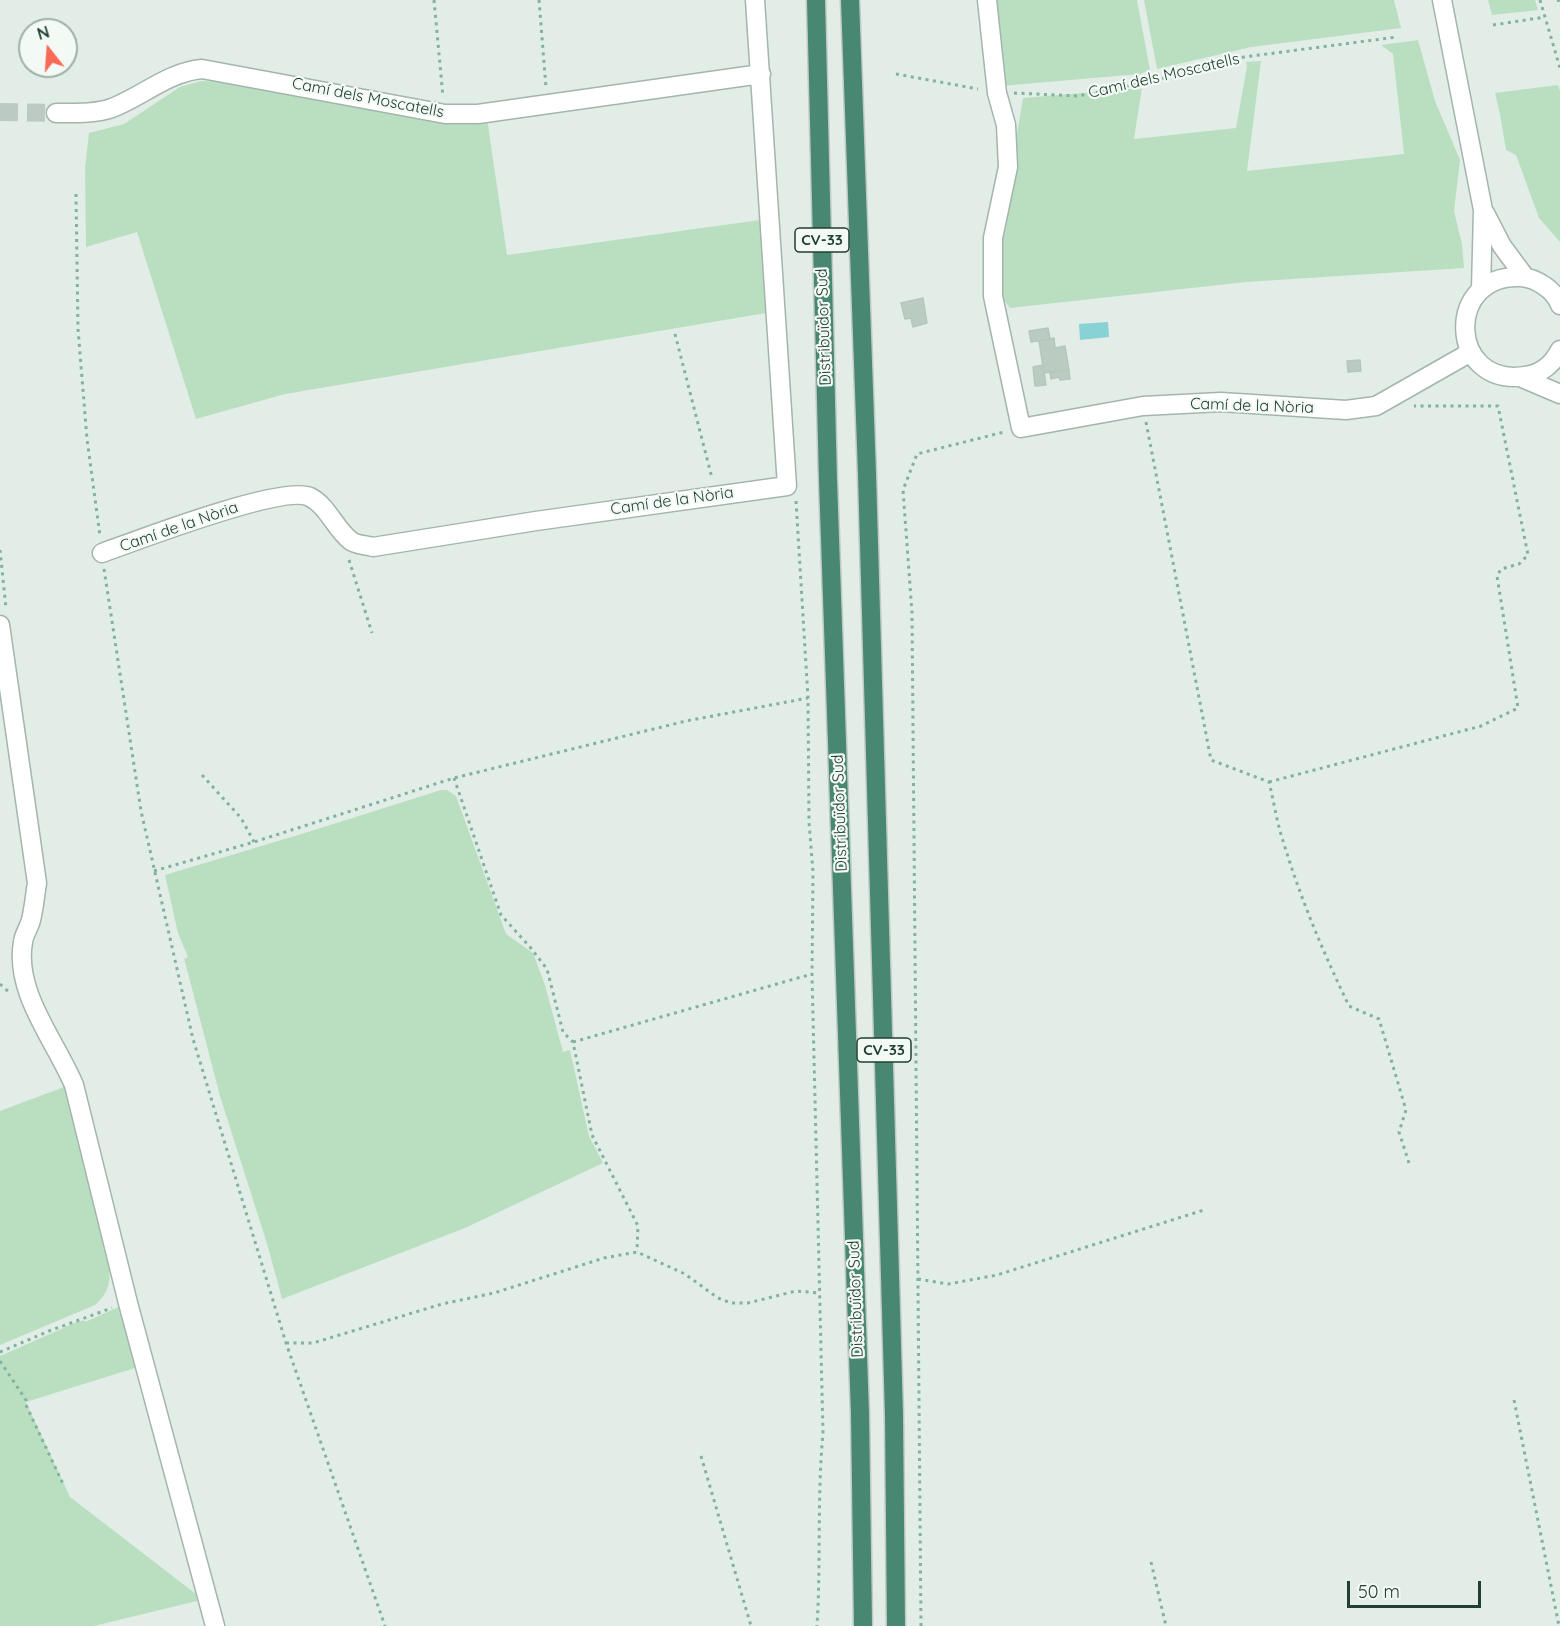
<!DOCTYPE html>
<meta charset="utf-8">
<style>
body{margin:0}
#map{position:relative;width:1560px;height:1626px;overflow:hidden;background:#e2ede7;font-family:Quicksand,sans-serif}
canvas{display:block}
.north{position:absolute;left:18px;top:18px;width:60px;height:60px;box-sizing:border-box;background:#f3f9f5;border:2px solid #9fafa7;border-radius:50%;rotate:343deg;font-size:16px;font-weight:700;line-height:24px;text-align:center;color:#213f33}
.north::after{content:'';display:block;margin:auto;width:21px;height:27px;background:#f86a56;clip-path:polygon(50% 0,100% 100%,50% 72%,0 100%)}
.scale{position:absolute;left:1347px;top:1581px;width:134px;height:27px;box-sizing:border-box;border:3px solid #213f33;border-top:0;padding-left:8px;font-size:18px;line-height:21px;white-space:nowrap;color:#213f33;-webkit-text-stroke:4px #f3f9f5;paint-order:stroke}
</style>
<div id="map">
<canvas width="1560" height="1626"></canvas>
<div class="north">N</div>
<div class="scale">50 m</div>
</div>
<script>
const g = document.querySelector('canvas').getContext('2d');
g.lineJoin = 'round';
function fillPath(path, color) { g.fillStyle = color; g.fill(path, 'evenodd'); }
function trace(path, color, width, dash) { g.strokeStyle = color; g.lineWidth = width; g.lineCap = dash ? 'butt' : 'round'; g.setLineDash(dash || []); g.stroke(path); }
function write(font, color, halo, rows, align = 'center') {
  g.font = font + ' Quicksand,sans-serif'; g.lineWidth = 4.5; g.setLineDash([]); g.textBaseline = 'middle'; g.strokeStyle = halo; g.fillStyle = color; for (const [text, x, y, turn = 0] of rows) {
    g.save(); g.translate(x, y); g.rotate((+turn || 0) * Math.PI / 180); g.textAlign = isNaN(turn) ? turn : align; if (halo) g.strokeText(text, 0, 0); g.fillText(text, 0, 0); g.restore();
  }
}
fillPath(new Path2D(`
 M990 0H1137L1150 70 1140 74 1001 86Z
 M1144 0H1394L1401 28 1251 47 1157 69Z
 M1488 0H1535L1538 10 1492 15Z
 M1418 40 1435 101 1460 160 1454 211 1462 244 1464 268 1246 282 1010 308 999 294 997 255 1023 98 1142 88 1134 139 1236 128 1247 66 1246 62 1261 61 1247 171 1404 154 1393 54 1381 45Z
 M201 81 229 82 487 118 507 255 760 220 766 313 285 394 196 419 137 232 86 247 85 168 89 133 124 124 180 87Z
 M1558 85 1560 91V242L1539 218 1516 155 1506 150 1500 114 1495 93Z
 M441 790H447L456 796 506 934 533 953 545 985 563 1052 570 1050 589 1136 603 1163 465 1228 282 1299 268 1247 220 1096 185 962 184 959 188 957 178 933 165 875 308 832Z
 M64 1087 75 1121 109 1266C111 1282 108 1294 95 1305L0 1345V1111Z
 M123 1305 138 1367 26 1402 70 1497 196 1594 197 1601 94 1626H0V1356L77 1322 84 1320 85 1322Z`), '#badfc0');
fillPath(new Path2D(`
 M1108 322 1109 337 1080 340 1079 324Z`), '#88d2d4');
const building = new Path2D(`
 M923 298 927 323 913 327 911 318 905 319 901 303Z
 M1048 328 1050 339 1031 342 1029 331Z
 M1054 338 1055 348 1065 346 1069 370 1044 373 1039 341Z
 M1360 360 1361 371 1348 372 1347 361Z
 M1043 365 1046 385 1035 386 1033 367Z
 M1069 370 1070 379 1060 380 1059 377 1051 379 1050 372Z`);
fillPath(building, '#bacbc2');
trace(building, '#b4c7bd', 1.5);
trace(new Path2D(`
 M0 112 56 113`), '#bbcac3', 18, [18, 9]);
const minor = new Path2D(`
 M987 0 997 93 1006 125 1008 167 993 238V296L1021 428 1143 406 1221 402 1346 410 1376 406 1471 352
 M56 113C74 113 95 114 112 108 143 96 168 72 202 69L445 114H478L761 74
 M102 553C135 541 284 484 310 497 328 506 335 529 351 541 356 545 366 545 373 547L536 521 787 486 755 0
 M0 625 37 883C35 895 34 908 31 920 29 928 24 934 23 942 14 992 55 1040 74 1085L128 1303 215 1626`);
const tertiary = new Path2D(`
 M1442 0 1483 210 1481 290
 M1485 213 1502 246 1525 277
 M1560 305C1555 290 1536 278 1521 277 1444 273 1448 388 1525 376 1541 374 1553 364 1560 350
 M1520 377 1560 394`);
const trunk = new Path2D(`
 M816 0 828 480 860 1413 863 1626
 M850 0 867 474 894 1415 896 1626`);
trace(minor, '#a4b5ad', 21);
trace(tertiary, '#a4b5ad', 21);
trace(trunk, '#c1c9c6', 21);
trace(new Path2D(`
 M434 0 443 97
 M539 0 546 88
 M1540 0 1560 68
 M1557 0 1560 1
 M1493 25 1545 17
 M896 74 978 89
 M1014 93 1078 96 1153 81 1244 57 1397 37
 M76 194 78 329 87 439 100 536
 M675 334 712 478
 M1146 422 1211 760 1269 782C1274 802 1277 824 1284 844 1301 900 1324 954 1349 1006L1379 1019 1406 1110 1399 1132 1409 1163
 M796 501 808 698 809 822 813 872 812 974 823 1433C817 1497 821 1562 817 1626
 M0 550 6 608
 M349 560 372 633
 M104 569 141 811 193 1039 286 1343 385 1626
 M202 775 241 818 254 842
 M454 778 501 915 530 947 547 969 563 1032 573 1042 592 1135 638 1226 637 1252
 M1269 782 1481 726 1518 708 1497 576 1501 569 1519 564 1528 555 1498 406H1414
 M154 871 254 842 454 778 686 721 808 698
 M0 984 10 993
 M573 1042 812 974
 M918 1279 948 1284 997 1275 1204 1210
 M286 1343H313L442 1304 494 1293 604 1258 637 1252 685 1274 718 1298 731 1303H748L796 1291 819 1293
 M0 1352 49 1331 112 1308
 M0 1361 26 1400 25 1403 64 1486
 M1514 1400 1559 1626
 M701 1456 751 1626
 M1151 1562 1166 1626
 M921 1626 912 613 903 490 917 454 1004 432`), '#81b29d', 3, [3, 4.5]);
trace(minor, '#fff', 18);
trace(tertiary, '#fff', 18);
trace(trunk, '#488872', 18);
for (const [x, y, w] of [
 [822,240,54],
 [884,1050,54]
]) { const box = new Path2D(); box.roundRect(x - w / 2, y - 12, w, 24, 4.5); g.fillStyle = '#f3f9f5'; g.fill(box); trace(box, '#213f33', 1.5); }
write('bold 15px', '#213f33', null, [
 ["CV-33",822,240],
 ["CV-33",884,1050]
]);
write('16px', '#213f33', '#f3f9f5', [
 ["Camí dels Moscatells",1164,76,-13],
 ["Camí dels Moscatells",368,98,11],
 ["Distribuïdor Sud",824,327,-92],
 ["Camí de la Nòria",1252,406,2],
 ["Camí de la Nòria",672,501,-8],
 ["Camí de la Nòria",179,527,-19],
 ["Distribuïdor Sud",840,813,-92],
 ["Distribuïdor Sud",856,1299,-92]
]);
</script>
